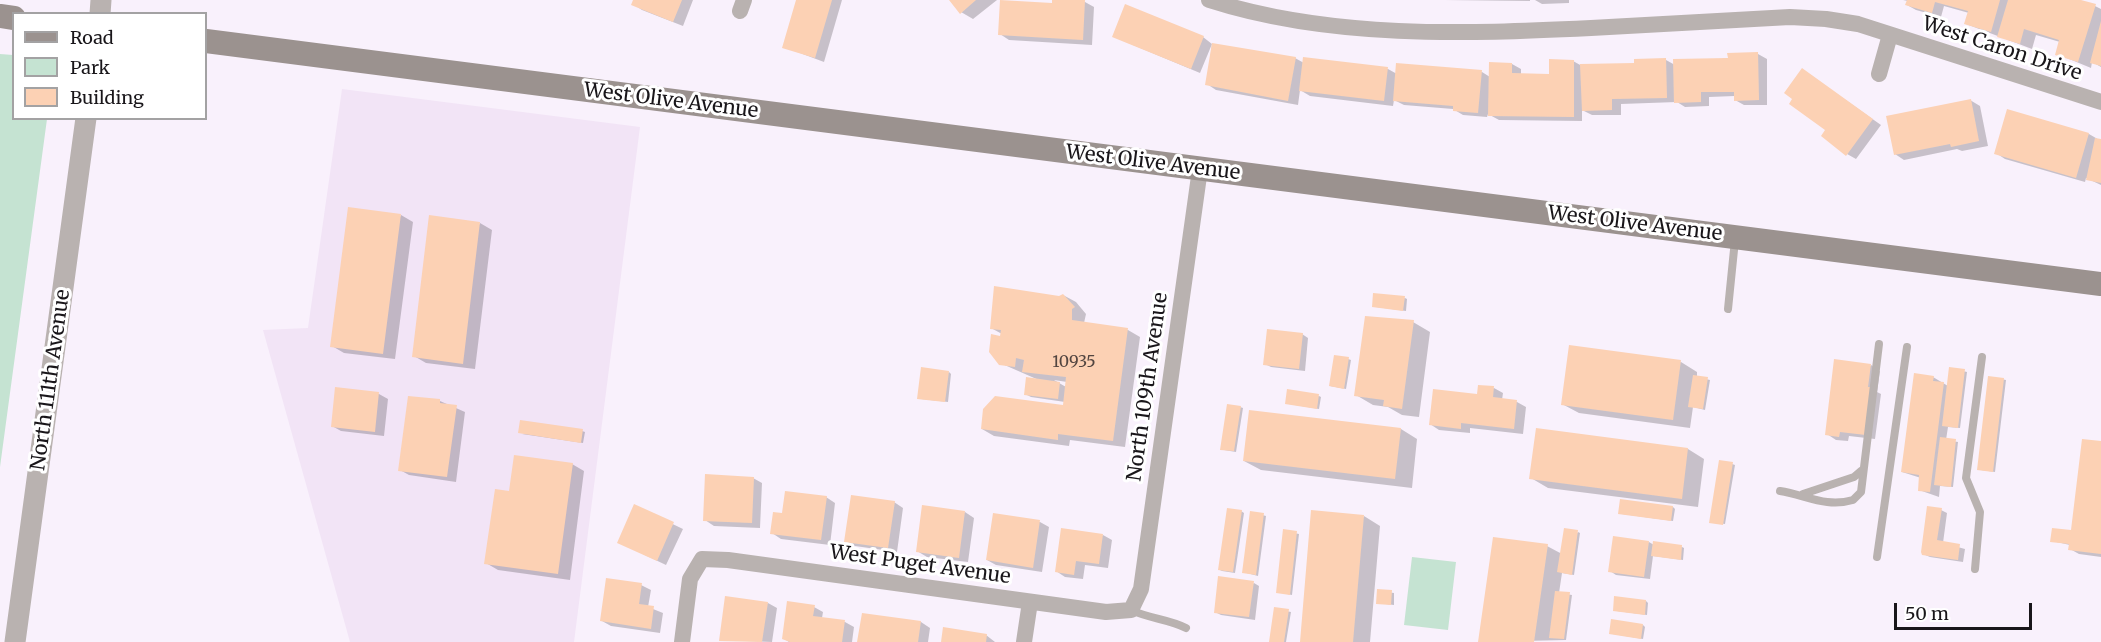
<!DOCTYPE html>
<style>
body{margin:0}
#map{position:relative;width:2101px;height:642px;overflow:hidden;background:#f9f1fc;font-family:Merriweather,serif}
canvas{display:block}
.legend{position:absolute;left:12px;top:12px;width:195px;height:108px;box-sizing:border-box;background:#fff;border:2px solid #a3a2a3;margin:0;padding:8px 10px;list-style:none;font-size:18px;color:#19161a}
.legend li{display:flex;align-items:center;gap:12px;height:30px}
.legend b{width:30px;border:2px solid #a3a2a3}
.scale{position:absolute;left:1894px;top:603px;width:138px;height:27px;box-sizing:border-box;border:3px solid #19161a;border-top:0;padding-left:8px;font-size:18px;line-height:21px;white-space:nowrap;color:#19161a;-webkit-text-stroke:4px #fff;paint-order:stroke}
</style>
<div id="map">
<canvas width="2101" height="642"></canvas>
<ul class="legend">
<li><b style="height:8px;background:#9b928f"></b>Road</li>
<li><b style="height:16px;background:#c5e3d2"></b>Park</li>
<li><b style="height:16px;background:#fcd1b4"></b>Building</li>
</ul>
<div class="scale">50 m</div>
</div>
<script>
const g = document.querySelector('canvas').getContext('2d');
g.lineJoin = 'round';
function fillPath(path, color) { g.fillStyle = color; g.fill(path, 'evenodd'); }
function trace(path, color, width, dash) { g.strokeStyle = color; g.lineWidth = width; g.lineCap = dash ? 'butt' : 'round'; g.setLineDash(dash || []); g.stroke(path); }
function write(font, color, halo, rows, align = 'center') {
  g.font = font + ' Merriweather,serif'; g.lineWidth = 6; g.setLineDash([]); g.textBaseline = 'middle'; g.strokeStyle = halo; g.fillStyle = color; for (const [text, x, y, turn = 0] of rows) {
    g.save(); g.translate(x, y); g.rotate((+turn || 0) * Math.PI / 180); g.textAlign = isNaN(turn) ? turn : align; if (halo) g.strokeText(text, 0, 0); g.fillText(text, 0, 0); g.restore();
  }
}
fillPath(new Path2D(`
 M342 89 640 127 574 642H350L263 330 308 328Z`), '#f2e4f6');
fillPath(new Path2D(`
 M0 54 13 55 14 118 47 119 0 467Z
 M1412 557 1456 562 1448 630 1404 625Z`), '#c5e3d2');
fillPath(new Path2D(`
 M634 0H693L683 26 642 10 633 4Z
 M797 0H842L824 62 784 47Z
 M951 0H997L973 19 961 12Z
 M1054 0 1085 2 1094 7 1092 45 1009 40 1000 34 1054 5Z
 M1444 0H1530V1Z
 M1535 0H1569V3L1542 4Z
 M1903 0H2076L2095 6 2101 9V67L2092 62 2091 68 2057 54 2060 42 2036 35 2032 49 1966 24 1969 13 1944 6 1941 17 1916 10 1907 5 1908 1Z
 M1126 6 1203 37 1212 44 1295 58 1304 63 1388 69 1397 74 1482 72 1490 77 1512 64 1521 69V75H1550L1573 61 1582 66 1636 65 1666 60 1675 65 1758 54 1767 59V105H1744L1735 100V96L1709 97V106L1685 107 1677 102 1621 104V115H1592L1582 110V121L1499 120 1488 114 1487 117 1463 115 1453 109 1404 105 1394 100 1393 106 1310 96 1300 90 1298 105 1216 90 1207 84 1212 44 1200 73 1114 37Z
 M1803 70 1881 125 1856 159 1847 154 1828 130Z
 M1970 100 1980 106 1988 146 1962 151 1957 149 1904 160 1895 154Z
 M2089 134 2101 141V185L2086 178 2085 182 2005 159 1996 153Z
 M401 215 413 222 395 359 344 353 332 346Z
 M480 223 492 230 475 369 426 363 414 356Z
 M1063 295 1076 302 1086 314 1084 323 1128 330 1140 337 1125 447 1070 440 1069 446 994 436 982 429 1064 407 1065 402 1031 397 1025 394 1041 381 1000 363 1002 334 991 328ZM1054 380 1067 382 1066 387Z
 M1405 298 1407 299 1406 311 1376 307Z
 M1413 322 1430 332 1419 417 1402 415 1388 407 1373 405 1356 395Z
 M1302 334 1308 338 1305 371 1271 367 1265 364Z
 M1348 359 1351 360 1346 389 1330 386Z
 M1681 362 1697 372V377L1710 380 1705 410 1693 407 1690 428 1579 413 1562 404Z
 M1871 365 1880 371 1877 392 1881 394 1875 439 1849 436 1848 441 1836 440 1827 434Z
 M1950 368 1967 372 1960 428 1948 427 1946 440 1958 442 1953 487 1940 486 1939 497 1919 490 1921 478 1902 472 1933 377 1948 386Z
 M949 372 951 374 948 402 921 399Z
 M1990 377 2006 380 1995 472 1981 470Z
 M1494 388 1503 393 1502 400 1517 402 1526 407 1523 434 1470 428V433L1439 430 1430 424Z
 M337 389 379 394 388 399 384 436 341 431 332 426Z
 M1319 396 1321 397 1319 409 1289 404Z
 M440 401 465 412 456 482 409 475 400 470Z
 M1240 407 1243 408 1236 452 1224 450Z
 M1401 429 1417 439 1412 488 1261 470 1244 461Z
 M582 431 585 432 583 443 522 434Z
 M2101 443V557L2079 554 2070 549V545L2052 541 2072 533Z
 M1688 449 1704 459 1698 507 1548 488 1531 478Z
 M572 464 584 471 570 580 498 570 486 563Z
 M1732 464 1735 465 1725 524 1711 522Z
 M753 478 762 483 760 528 714 526 705 520Z
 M826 497 835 503 830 545 781 539 772 533 783 515Z
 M894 502 903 508 897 552 855 546 846 541Z
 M635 506 683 529 666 565 628 547Z
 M1673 507 1675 509 1673 521 1622 514Z
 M1941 510 1947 513 1943 543 1965 549 1963 562 1930 557 1923 554Z
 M1241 511 1244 513 1235 573 1222 571 1220 570Z
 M965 512 974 518 968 562 927 557 917 551Z
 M1251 512 1266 516 1258 576 1243 572Z
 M994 515 1040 522 1049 527 1042 572 996 565 987 560Z
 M1364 516 1380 526 1370 642H1302Z
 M1284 531 1299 534 1292 595 1277 592Z
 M1578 532 1580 533 1574 575 1562 573 1559 593 1572 595 1566 640 1480 642 1547 546 1562 554Z
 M1103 535 1112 540 1108 568 1085 565 1083 579 1065 577 1056 571Z
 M1649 542 1654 545V543L1682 547 1684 548 1683 560 1653 556 1650 579 1616 575 1610 571Z
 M1254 583 1259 586 1255 620 1221 615 1215 612Z
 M641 585 651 590 648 607 663 613 660 633 611 626 602 621Z
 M1378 591 1394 593V605L1377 603Z
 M1646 601 1648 603 1647 615 1617 611Z
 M768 603 777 608 772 642 721 640Z
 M814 607 823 612 822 618 845 622 854 627 852 642H789L783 638Z
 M1276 609 1291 612 1286 642H1270Z
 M863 614 921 622 930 628 928 642H859Z
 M1643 625 1645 627 1643 639 1613 634Z
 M986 635 995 642H943Z`), '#0003');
fillPath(new Path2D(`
 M633 0H682L673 22 631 5Z
 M796 0H832L815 58 782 48Z
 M949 0H976L960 14Z
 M1000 0 1052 3V0H1085L1083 40 998 35Z
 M1907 0H2000L1991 32 1964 24 1968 11 1935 2 1932 13 1905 5Z
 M2008 0H2081L2096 4 2078 62 2055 55 2059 40 2024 29 2020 44 1997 37Z
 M1125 4 1204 36 1191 69 1112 37Z
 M2101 21V66L2090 63Z
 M1212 43 1296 57 1288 101 1205 85Z
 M1758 52 1759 100 1734 101V92H1701V102L1674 103 1673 59 1728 58 1727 53Z
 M1303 57 1388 67 1384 101 1299 91Z
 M1666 58 1667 98 1612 99V110L1582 111 1580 64 1634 63V59Z
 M1549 59 1574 60V117L1488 116 1489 62 1512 63V73L1549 74Z
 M1396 63 1482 70 1478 113 1453 111V106L1393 101Z
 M1802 68 1873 119 1846 156 1821 136 1825 130 1789 104 1792 99 1784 93Z
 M1971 99 1979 141 1951 147 1950 144 1894 155 1886 116Z
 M2007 109 2089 133 2076 178 1994 154Z
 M2095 138 2101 139V183L2086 180Z
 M348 207 401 214 383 354 330 347Z
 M429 215 480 222 463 364 412 357Z
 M994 286 1059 296 1063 294 1075 307 1072 309V320L1128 328 1113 441 1058 434V440L981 429 983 409 995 396 1063 405 1066 377 1022 372 1024 360 1016 358 1015 367 999 365 989 352 991 334 1000 336 1001 330 990 329Z
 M1373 293 1405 296 1403 311 1372 307Z
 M1365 316 1414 320 1402 409 1383 406 1384 400 1354 396Z
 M1267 329 1303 333 1299 369 1263 365Z
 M1569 345 1681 360 1673 420 1561 405Z
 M1334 355 1349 357 1344 389 1329 386Z
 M1834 359 1871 364 1868 387H1872L1866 435 1840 432 1839 437 1825 435Z
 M921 367 949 371 945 402 917 399Z
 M1949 367 1965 369 1958 428 1942 426Z
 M1914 373 1934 376 1933 381 1944 382 1930 492 1918 491 1919 475 1901 472Z
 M1693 375 1708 377 1703 409 1688 407Z
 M1988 376 2004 378 1993 472 1977 470Z
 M1026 377 1060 382 1058 399 1024 395Z
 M1478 385 1494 386 1493 397 1517 400 1514 429 1461 423V429L1429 425 1433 389 1477 394Z
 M335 387 379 392 375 432 331 427Z
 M1287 389 1319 394 1317 409 1285 404Z
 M408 396 440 399V403L457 405 447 477 398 471Z
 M1227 404 1241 406 1234 451 1220 450Z
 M1249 410 1401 428 1395 479 1243 461Z
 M520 420 583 429 581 443 518 433Z
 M1536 428 1688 448 1682 499 1529 479Z
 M1940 437 1956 439 1951 487 1934 485Z
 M2082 439 2101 441V554L2068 550 2069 544 2050 542 2052 528 2071 530Z
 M514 455 573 463 558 574 484 564 495 489 509 491Z
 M1719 460 1733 462 1723 525 1709 523Z
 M705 474 754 477 752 523 703 521Z
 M785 491 827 496 821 540 770 534 773 512 782 513Z
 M851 495 895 501 888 548 844 542Z
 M1620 499 1673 506 1671 521 1618 514Z
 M634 504 674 522 657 561 617 543Z
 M922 505 965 511 959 558 916 552Z
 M1927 506 1942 508 1937 540 1960 544 1958 560 1922 555 1921 552Z
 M1227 508 1242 510 1233 572 1218 570Z
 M1311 510 1364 515 1353 642H1300Z
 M1250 511 1264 513 1256 575 1242 573Z
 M993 513 1040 520 1033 568 986 560Z
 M1061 528 1103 534 1099 564 1076 561 1074 575 1055 572Z
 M1564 528 1578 530 1572 575 1557 572Z
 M1283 529 1297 531 1290 595 1276 593Z
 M1613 536 1649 541 1644 577 1608 572Z
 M1493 537 1548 544 1534 642H1478Z
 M1653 541 1682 545 1681 560 1651 556Z
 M1218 576 1254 581 1249 617 1214 613Z
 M606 578 642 583 639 604 654 606 651 629 600 621Z
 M1377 589 1392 590 1391 605 1376 604Z
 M1555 591 1570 592 1564 639 1549 638Z
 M725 596 768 602 762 642 719 641Z
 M1614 596 1646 600 1645 615 1613 611Z
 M787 601 815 605 813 616 845 620 842 642H790L782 639Z
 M1274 607 1289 609 1284 642H1269Z
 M862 613 921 621 918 642H857Z
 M1611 619 1643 624 1641 639 1609 634Z
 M943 627 987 634 986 642H941Z`), '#fcd1b4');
trace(new Path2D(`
 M1728 309 1735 240
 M1780 491C1806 495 1826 508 1853 500L1861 492 1879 344
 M1803 494 1854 477 1861 471
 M1877 557 1907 347
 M1975 569 1980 512 1966 478 1982 357
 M1131 610C1150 619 1169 619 1186 628`), '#b9b2b0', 8);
trace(new Path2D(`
 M1209 0C1330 39 1465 34 1591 28 1657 24 1724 21 1790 17L1826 19 1858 24 2101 102
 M740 11 744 0
 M1879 74 1890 35
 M682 642 690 579 702 559 728 560 1106 612 1131 610 1141 589 1200 169
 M1024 642 1030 602`), '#b9b2b0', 16);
trace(new Path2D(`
 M100 14 101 0
 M15 642 86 118`), '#b9b2b0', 21);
trace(new Path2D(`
 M0 16 14 18
 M206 41 2101 284`), '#9b928f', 24);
write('16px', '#524540', null, [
 ["10935",1074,362]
]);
write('20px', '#19161a', '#fff', [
 ["West Caron Drive",2002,49,18],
 ["West Olive Avenue",671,101,7],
 ["West Olive Avenue",1153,163,7],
 ["West Olive Avenue",1635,224,7],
 ["North 111th Avenue",51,380,-82],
 ["North 109th Avenue",1148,387,-82],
 ["West Puget Avenue",920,565,8]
]);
</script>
